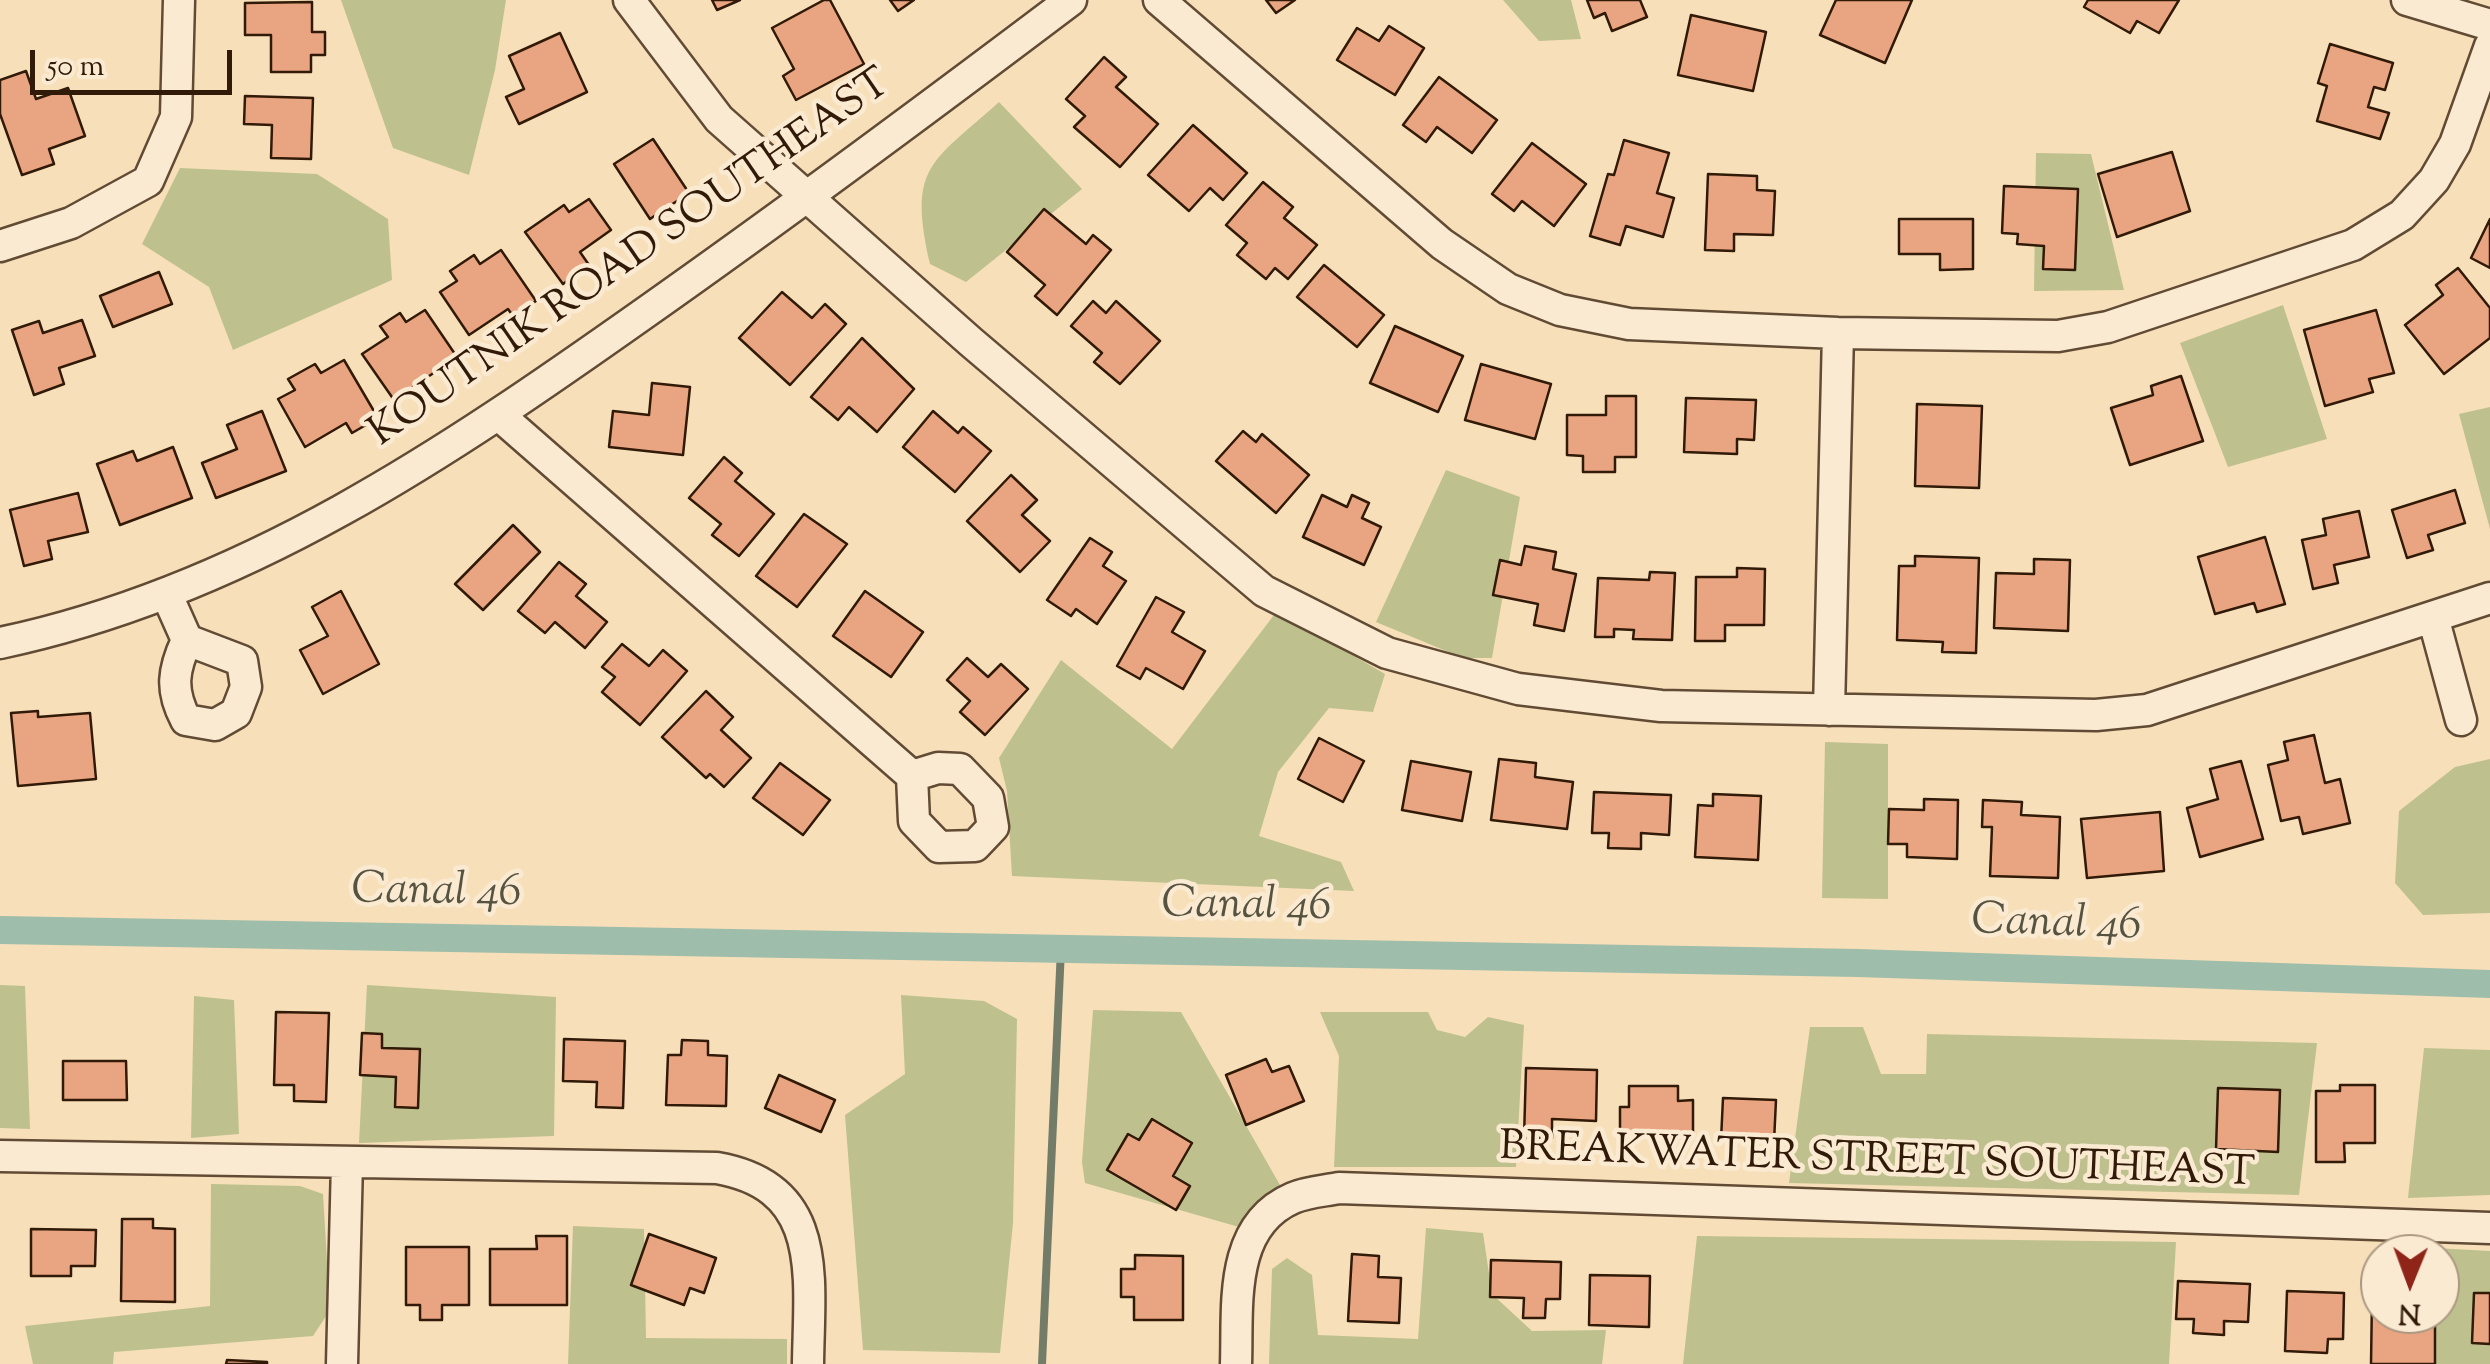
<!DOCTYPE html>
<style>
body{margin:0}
#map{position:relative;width:2490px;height:1364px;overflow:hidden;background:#f7dfba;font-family:"Sorts Mill Goudy",serif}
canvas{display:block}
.north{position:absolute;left:2360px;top:1234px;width:100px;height:100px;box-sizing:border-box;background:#faead2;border:2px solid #aa9781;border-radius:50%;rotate:181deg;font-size:28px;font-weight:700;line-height:40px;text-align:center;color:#311a08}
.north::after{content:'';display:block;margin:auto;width:35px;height:45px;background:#8f2418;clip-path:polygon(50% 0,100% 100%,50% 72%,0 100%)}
.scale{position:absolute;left:30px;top:50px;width:202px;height:45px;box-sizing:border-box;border:5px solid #311a08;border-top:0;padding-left:12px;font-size:30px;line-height:35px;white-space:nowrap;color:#311a08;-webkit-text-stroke:8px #faead2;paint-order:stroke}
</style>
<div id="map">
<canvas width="2490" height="1364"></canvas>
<div class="north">N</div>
<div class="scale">50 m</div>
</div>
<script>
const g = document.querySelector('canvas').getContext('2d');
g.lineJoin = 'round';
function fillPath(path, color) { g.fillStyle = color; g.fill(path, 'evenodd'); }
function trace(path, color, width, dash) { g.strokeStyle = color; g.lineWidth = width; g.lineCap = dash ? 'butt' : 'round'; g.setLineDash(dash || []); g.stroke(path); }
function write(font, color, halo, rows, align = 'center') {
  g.font = font + ' "Sorts Mill Goudy",serif'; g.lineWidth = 9; g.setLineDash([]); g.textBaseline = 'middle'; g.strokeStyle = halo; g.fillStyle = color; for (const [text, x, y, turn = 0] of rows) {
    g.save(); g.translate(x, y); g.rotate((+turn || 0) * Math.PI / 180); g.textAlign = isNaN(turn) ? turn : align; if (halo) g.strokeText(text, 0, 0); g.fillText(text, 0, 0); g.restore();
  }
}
fillPath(new Path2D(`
 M341 0H506L495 70 469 175 393 148Z
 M1503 0H1571L1581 39 1539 41Z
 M999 102 1082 189 966 282 930 264C908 166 930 164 999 102Z
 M2036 153 2091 154 2124 290 2034 291Z
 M180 168 317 174 388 219 392 280 233 350 209 287 142 244Z
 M2283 305 2327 439 2228 467 2180 343Z
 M2490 407V529L2459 414Z
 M1446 470 1520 497 1492 658H1463L1376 622Z
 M1277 611 1385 674 1373 712 1329 708 1278 772 1259 836 1341 862 1354 891 1012 876 1007 791 999 758 1061 660 1172 749Z
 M1825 742 1888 744V899L1822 898Z
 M2490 759V913L2423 915 2395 883 2399 811 2455 767Z
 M0 985 25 986 30 1129 0 1128Z
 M367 985 556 997 554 1136 359 1143Z
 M901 995 984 1001 1017 1019 1013 1223 1000 1353 863 1350 845 1115 905 1074Z
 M194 996 234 1000 239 1134 191 1138Z
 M1093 1010 1181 1012 1284 1192 1249 1213 1239 1227 1085 1183 1082 1162Z
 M1320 1012H1428L1437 1030 1465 1037 1488 1017 1524 1025 1516 1167H1334L1339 1056Z
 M1810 1027H1863L1881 1074H1926L1927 1034 2317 1043 2299 1195 1789 1183Z
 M2424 1048 2490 1050V1195L2408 1198Z
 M211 1184 300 1186 323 1194 330 1310 313 1336 114 1352 113 1364H33L25 1326 210 1306Z
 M573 1226 644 1229 646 1338 787 1339V1364H568Z
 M1426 1228 1483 1233 1492 1294 1532 1331 1606 1330 1602 1364H1269L1272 1269 1287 1258 1312 1275 1318 1335 1418 1339Z
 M1697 1236 2176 1242 2169 1364H1683Z
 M2379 1245 2490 1251V1364H2378ZM2380 1254H2440V1314H2380Z`), '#bec18e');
trace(new Path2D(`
 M1042 1364 1061 949`), '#727c69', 8);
trace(new Path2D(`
 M0 930 1858 963 2490 984`), '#9ebdaa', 28);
const building = new Path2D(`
 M712 0H740L717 10Z
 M824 0H830L864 64 796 100 783 76 794 69 772 28Z
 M890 0H914L898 11Z
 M1266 0H1295L1276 13Z
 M1587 0H1640L1647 17 1612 31 1605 13 1594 18Z
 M1836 0H1912L1885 63 1820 35Z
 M2088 0H2179L2159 33 2137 21 2130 33 2084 7Z
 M312 2V32H325V55H311V72H271V35H245V3Z
 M1691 15 1766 32 1753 91 1678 75Z
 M1389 26 1424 48 1395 95 1337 60 1357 28 1379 41Z
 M560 33 587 92 519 124 506 97 524 89 509 56Z
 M2330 44 2393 63 2385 90 2374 87 2368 107 2389 113 2380 139 2317 121 2327 86 2318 83Z
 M1104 57 1126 77 1116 87 1158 124 1120 167 1074 127 1085 116 1066 99Z
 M26 71 36 99 68 88 85 136 49 149 54 164 22 175 0 114V80Z
 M1439 77 1497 120 1472 153 1437 127 1426 142 1403 125Z
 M245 96 313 98 311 159 271 158 272 125 244 124Z
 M1193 125 1247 173 1223 200 1210 188 1189 211 1148 175Z
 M653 139 689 193 650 219 614 164Z
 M1624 140 1669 153 1657 193 1674 198 1663 237 1626 226 1620 245 1590 236 1608 174 1614 175Z
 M1532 143 1586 184 1554 226 1522 201 1514 211 1492 194Z
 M2172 152 2190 211 2117 237 2098 174Z
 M1708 174 1757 176V190L1775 191 1773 235 1734 234V251L1705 250Z
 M1263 182 1293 207 1284 218 1317 245 1288 279 1275 268 1266 279 1237 255 1247 243 1226 225Z
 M2004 186 2078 189 2075 270 2043 269 2044 246 2017 244 2018 234 2002 233Z
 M589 199 611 230 580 252 589 265 563 284 525 232 564 205 569 212Z
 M1044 209 1086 244 1093 235 1111 250 1057 315 1035 296 1045 285 1007 252Z
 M1899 219H1973V269L1940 270V254H1899Z
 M2490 219V268L2471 258Z
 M501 250 536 301 513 316 508 309 469 335 440 292 457 281 450 271 474 255 480 264Z
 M1324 265 1384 315 1357 347 1297 297Z
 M2458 268 2490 308V338L2444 374 2405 325 2443 295 2436 285Z
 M159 272 172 304 113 327 100 296Z
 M782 292 812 318 825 304 846 324 790 385 739 338Z
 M1093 301 1106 313 1116 301 1160 341 1120 384 1094 362 1102 353 1071 326Z
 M425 310 457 357 394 400 362 354 388 337 380 326 400 313 406 322Z
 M2376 310 2394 373 2369 379 2373 392 2325 406 2304 330Z
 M82 320 95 356 59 368 64 384 34 395 12 330 39 321 43 333Z
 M1395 326 1463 356 1438 412 1370 383Z
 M862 338 914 389 877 432 849 407 838 420 811 397Z
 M344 360 378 418 352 433 346 423 305 447 278 399 295 390 288 379 315 364 321 373Z
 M1481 364 1551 384 1535 439 1465 420Z
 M2181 376 2203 441 2130 465 2111 408 2153 395 2151 386Z
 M652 383 690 387 683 455 609 447 613 411 649 415Z
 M1606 396H1636V457H1615V472H1583V456L1567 455V415H1606Z
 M1686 398 1756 400 1754 440 1737 439V454L1684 452Z
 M1917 404 1982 406 1979 488 1915 486Z
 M262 411 286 471 216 498 202 463 237 449 227 425Z
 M933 411 958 433 963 427 991 451 955 492 903 447Z
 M1243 431 1256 442 1262 434 1309 475 1276 513 1216 461Z
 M173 447 192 498 120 525 97 464 133 451 137 461Z
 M724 457 742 473 735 481 774 514 739 556 712 535 721 524 689 498Z
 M1011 475 1037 500 1022 515 1050 541 1020 572 967 521Z
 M2455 490 2465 523 2428 535 2433 550 2407 558 2392 510Z
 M78 493 88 532 48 541 52 559 24 566 10 510Z
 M1322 495 1347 507 1352 495 1369 503 1362 518 1381 527 1364 565 1303 537Z
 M2359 511 2369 557 2334 565 2338 583 2313 589 2302 540 2326 535 2323 519Z
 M804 514 847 544 797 607 756 576Z
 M513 525 540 552 483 610 455 584Z
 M2265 537 2285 604 2257 612 2254 603 2215 614 2198 557Z
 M1090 538 1112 552 1103 566 1126 581 1097 624 1076 609 1071 616 1047 600Z
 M1525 546 1556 552 1553 569 1576 574 1564 631 1534 625 1538 604 1493 595 1500 560 1521 565Z
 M1915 556 1979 558 1976 653 1942 652 1943 642 1897 640 1899 566H1915Z
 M2034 559 2070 560 2068 631 1994 628 1996 573 2034 574Z
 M559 562 586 584 576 596 607 622 585 648 555 622 545 633 518 611Z
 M1737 568 1765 569 1764 625H1725V641H1695L1696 577H1737Z
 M1650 572 1675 573 1672 640 1633 639 1634 630 1614 629V637H1595L1598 578 1649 580Z
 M341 591 379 664 323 694 300 650 328 636 312 607Z
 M865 591 923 632 891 677 833 636Z
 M1156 597 1184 612 1172 632 1205 651 1183 689 1146 668 1140 679 1117 666Z
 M622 644 649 666 663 650 687 671 640 725 602 692 615 677 602 667Z
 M967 658 988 677 1001 664 1028 689 985 735 960 712 970 701 947 680Z
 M706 691 733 717 721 730 751 758 724 787 710 774 706 778 662 737Z
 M38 711V717L90 713 96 779 18 786 11 713Z
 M2314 735 2325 783 2340 779 2350 823 2303 834 2299 817 2281 821 2268 765 2288 760 2284 742Z
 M1319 738 1364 761 1343 802 1298 779Z
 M1499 759 1536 763 1535 777 1573 782 1567 829 1491 820Z
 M1411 761 1471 772 1462 821 1402 810Z
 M2241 761 2263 839 2200 857 2187 808 2218 799 2210 769Z
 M780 763 830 800 803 835 753 798Z
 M1594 792 1671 795 1669 835 1641 833V849L1608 848 1609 833H1592Z
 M1713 794 1761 796 1758 860 1695 857 1698 805 1713 806Z
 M1924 799 1958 800 1957 859 1907 857V844H1888L1889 809 1924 810Z
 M1983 800 2022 802 2021 815 2060 817 2058 878 1990 876 1992 827H1982Z
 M2160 812 2164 871 2087 878 2081 819Z
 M276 1012 329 1013 326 1102 294 1101V1085H274Z
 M362 1033 382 1034V1048L420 1049 418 1108 395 1107 396 1077 360 1075Z
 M564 1039 625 1041 623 1108 596 1107 597 1082 563 1081Z
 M682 1040 708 1041V1055L727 1056 726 1106 666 1105 668 1055H681Z
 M1266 1059 1272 1072 1289 1066 1304 1101 1246 1125 1226 1075Z
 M63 1061H126L127 1100H63Z
 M1526 1068 1597 1070 1596 1121 1552 1119V1138H1524Z
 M779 1075 835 1100 821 1132 765 1108Z
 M2340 1085H2375V1143H2344L2345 1162H2316V1091H2340Z
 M1629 1086H1678V1101L1693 1100V1137H1620V1107H1629Z
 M2218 1088 2280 1090 2278 1152 2216 1149Z
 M1723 1098 1776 1100 1774 1142 1721 1140Z
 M1152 1119 1192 1143 1173 1176 1190 1186 1176 1210 1107 1170 1128 1134 1139 1140Z
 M122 1219H153V1228L175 1229V1302L121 1301Z
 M31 1229 96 1230 95 1266H71V1276H31Z
 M649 1234 716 1258 704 1293 690 1288 684 1305 631 1285Z
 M536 1236H567V1305H490V1249H537Z
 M406 1247H469V1305H442V1320H420V1305H406Z
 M1352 1254 1379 1256 1378 1277 1401 1278 1399 1323 1348 1321Z
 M1135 1255 1183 1256V1320H1134V1297H1121V1269H1135Z
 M1491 1260 1561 1262 1560 1299H1546L1545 1318H1523L1524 1298 1490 1297Z
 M1590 1275 1650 1276 1649 1327 1589 1325Z
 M2178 1281 2250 1284 2248 1322 2224 1321V1335L2193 1333 2194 1319H2176Z
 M2287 1291 2344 1293 2343 1339H2328L2327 1353 2285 1351Z
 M2474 1293H2490V1344L2472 1343Z
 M2372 1297H2380V1314H2435V1364H2371Z
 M227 1360 267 1362V1364H226Z`);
fillPath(building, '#e9a581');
trace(building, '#311a08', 2.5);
const minor = new Path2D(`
 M629 0 719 119 971 342 1264 591 1387 653 1518 689 1661 706 2096 715 2147 710 2490 598
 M1159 0 1442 244 1508 289 1560 310 1629 324 1838 333 2058 336 2108 327 2353 245 2402 215 2434 180 2455 144 2490 46
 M2407 0 2490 25
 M0 246 71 223 148 181 176 117 179 0
 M500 416 912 776 914 821 939 847 975 846 993 827 988 798 960 769 938 768 912 776
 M167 595 187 640C173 670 170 690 186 720L215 725 236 713 246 687 242 661 187 640
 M2433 617 2461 720
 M0 643C246 591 448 452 649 310 792 209 932 105 1071 0
 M1829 710 1838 333
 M0 1156 717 1168C825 1187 809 1277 808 1364
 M342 1364 347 1162
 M1236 1364C1238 1306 1228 1226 1293 1198 1307 1192 1324 1191 1339 1188L2490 1228`);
trace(minor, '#624b34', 35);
trace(minor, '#faead2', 30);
write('42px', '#311a08', '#faead2', [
 ["KOUTNIK ROAD SOUTHEAST",632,261,-35],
 ["BREAKWATER STREET SOUTHEAST",1877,1164,2]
]);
write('italic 45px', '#575341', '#faead2', [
 ["Canal 46",436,895,1],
 ["Canal 46",1246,909,1],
 ["Canal 46",2056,927,2]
]);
</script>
